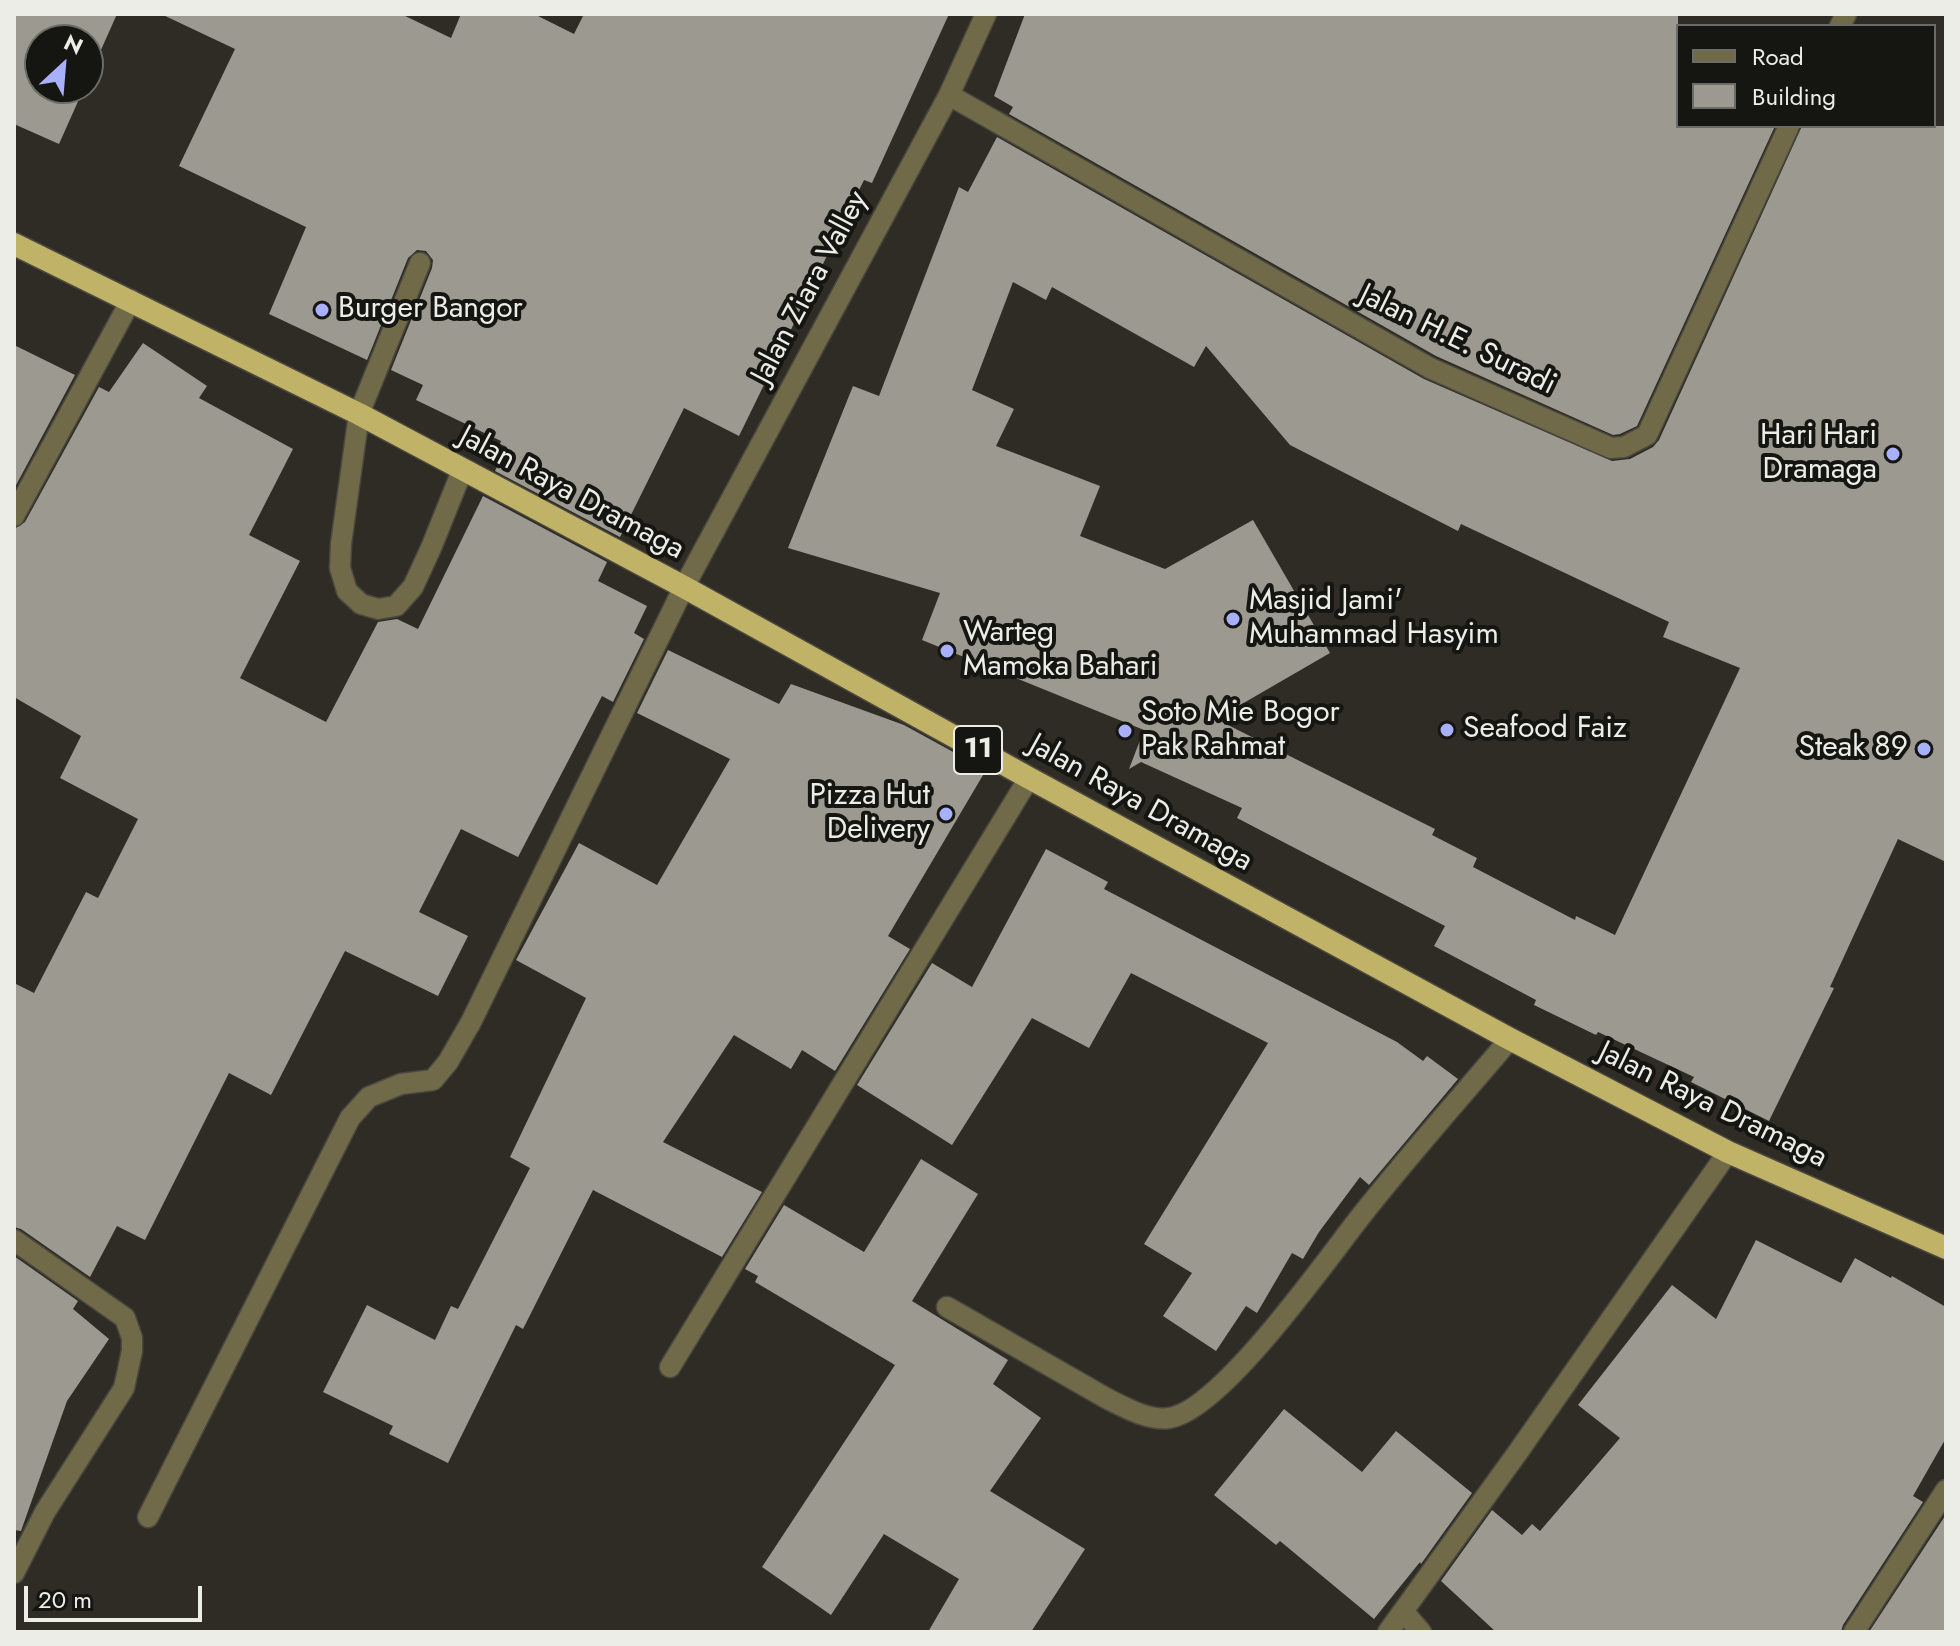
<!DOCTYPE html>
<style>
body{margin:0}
#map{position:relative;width:1960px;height:1646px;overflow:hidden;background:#2e2c24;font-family:Jost,sans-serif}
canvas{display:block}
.frame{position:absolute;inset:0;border:16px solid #edede7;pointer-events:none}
.legend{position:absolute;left:1676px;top:24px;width:260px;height:104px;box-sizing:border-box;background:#151511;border:2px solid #6b6b67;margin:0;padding:10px 14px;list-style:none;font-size:24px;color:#edede7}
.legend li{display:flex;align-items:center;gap:16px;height:40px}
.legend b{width:40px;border:2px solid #6b6b67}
.north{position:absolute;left:24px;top:24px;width:80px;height:80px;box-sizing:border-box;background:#151511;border:2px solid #6b6b67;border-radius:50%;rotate:26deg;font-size:22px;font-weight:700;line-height:32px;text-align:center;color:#edede7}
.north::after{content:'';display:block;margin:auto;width:28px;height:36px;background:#a8b0fc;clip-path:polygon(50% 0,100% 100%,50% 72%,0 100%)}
.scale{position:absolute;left:24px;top:1586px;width:178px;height:36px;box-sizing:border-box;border:4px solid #edede7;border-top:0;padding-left:10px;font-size:24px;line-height:28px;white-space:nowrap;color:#edede7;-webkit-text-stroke:6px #151511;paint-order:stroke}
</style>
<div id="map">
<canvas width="1960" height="1646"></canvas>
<div class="frame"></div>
<ul class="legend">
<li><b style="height:10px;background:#706a49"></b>Road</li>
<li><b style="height:22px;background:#9c9a90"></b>Building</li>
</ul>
<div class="north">N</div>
<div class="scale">20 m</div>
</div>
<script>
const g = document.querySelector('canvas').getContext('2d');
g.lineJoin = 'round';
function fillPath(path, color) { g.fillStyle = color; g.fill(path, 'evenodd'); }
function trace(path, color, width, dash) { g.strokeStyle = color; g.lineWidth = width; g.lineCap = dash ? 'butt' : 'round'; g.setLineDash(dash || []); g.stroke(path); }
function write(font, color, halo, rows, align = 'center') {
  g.font = font + ' Jost,sans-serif'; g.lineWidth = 8; g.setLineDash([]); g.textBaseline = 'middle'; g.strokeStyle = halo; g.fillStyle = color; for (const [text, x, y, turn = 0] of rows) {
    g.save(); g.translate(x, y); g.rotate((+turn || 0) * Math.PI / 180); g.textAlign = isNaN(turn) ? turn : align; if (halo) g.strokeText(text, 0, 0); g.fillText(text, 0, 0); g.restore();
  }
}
fillPath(new Path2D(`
 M14 14H117L88 79V40H40V88H84L59 144 14 124Z
 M161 14H401L451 38 461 14H534L574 34 584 14H949L872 183 864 180 739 436 684 408 620 537 495 471 507 447 500 444 501 441 416 400 423 385 391 370 432 268 433 260 426 251 417 250 408 258 367 360 269 314 306 227 179 166 235 49Z
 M1025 14H1678V126H1775L1637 426 1620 434 1613 435 1436 356 1009 114 1013 107 994 96Z
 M1802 126H1946V862L1898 839 1830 987 1834 988 1769 1121 1691 1082 1694 1077 1598 1032 1596 1035 1534 1005 1536 1000 1434 946 1445 926 1237 818 1242 808 1141 762 1129 769 1144 730 922 640 940 593 788 548 853 386 879 396 959 187 968 192 997 137 1424 379 1612 461 1630 459 1653 447 1659 440ZM1013 282 1046 300 1052 287 1194 367 1206 346 1290 445 1458 531 1461 524 1669 622 1663 637 1740 668 1615 935 1576 916 1575 920 1473 867 1477 858 1432 835 1435 829 1216 719 1330 653 1253 520 1165 569 1080 536 1100 486 996 446 1014 409 972 390Z
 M143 343 207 386 199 398 293 449 249 535 300 561 240 678 326 722 378 622 397 619 418 629 483 496 607 562 598 581 647 606 634 633 644 639 613 702 602 696 518 857 461 829 419 912 468 936 438 996 345 951 271 1095 229 1073 145 1240 117 1226 90 1277 21 1229 14 1227V983L34 993 86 892 98 898 138 819 60 778 81 736 14 697V529L25 522 99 387 109 392Z
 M14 345 75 375 14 489Z
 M668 650 779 704 791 684 904 725 986 770 888 936 910 949 835 1071 802 1050 791 1069 734 1035 663 1142 762 1192 722 1257 593 1190 523 1329 516 1325 448 1463 389 1434 393 1426 323 1392 367 1305 435 1340 451 1306 458 1309 530 1168 510 1157 586 998 516 960 579 843 657 885 730 759 637 713Z
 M1046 849 1108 882 1104 889 1397 1042 1423 1061 1427 1056 1458 1079 1369 1185 1360 1177 1319 1232 1303 1259 1292 1253 1257 1313 1246 1306 1216 1351 1163 1316 1192 1273 1144 1244 1268 1043 1131 973 1089 1048 1032 1018 952 1145 857 1085 932 963 972 987Z
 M921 1159 978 1194 912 1301 1008 1360 993 1384 1041 1418 990 1491 1085 1549 1031 1632H928L959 1579 884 1534 831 1615 762 1567 895 1365 755 1282 758 1276 745 1269 784 1205 864 1252Z
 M1756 1240 1841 1283 1855 1258 1891 1278 1892 1276 1946 1307V1438L1913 1496 1923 1502 1843 1625 1841 1632H1496L1441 1581 1492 1510 1522 1535 1532 1524 1540 1531 1620 1438 1578 1405 1672 1285 1716 1319Z
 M14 1256 78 1301 73 1309 109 1339 67 1401 21 1531 14 1530Z
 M1284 1409 1362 1472 1396 1431 1472 1493 1421 1564 1420 1562 1374 1619 1280 1541 1276 1545 1214 1495Z
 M1945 1516 1946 1632H1869Z`), '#9c9a90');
const service = new Path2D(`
 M420 263 359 414 341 544 340 568 347 591 361 604 378 609 396 606 413 587 431 548 462 471`);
const minor = new Path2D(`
 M1840 26 1846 14
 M949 95 1430 368 1611 448 1624 447 1647 435 1789 126
 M14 516 131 300
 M14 1240 125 1318 132 1338V1351L124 1388 45 1512 14 1573
 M947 1307 1106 1398C1124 1407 1148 1421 1169 1418 1221 1411 1327 1259 1361 1216 1408 1156 1460 1098 1510 1039
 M670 1367 1029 778
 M148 1517 350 1118 369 1097 401 1084 433 1080 448 1062 471 1022 684 587 949 95 986 14
 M1403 1611 1421 1632
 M1388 1632 1518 1452 1728 1152
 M1854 1632 1946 1490`);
const trunk = new Path2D(`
 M14 244 359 414 684 587 1029 778 1510 1039 1728 1152 1946 1248`);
trace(service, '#49473f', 23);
trace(minor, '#49473f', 23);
trace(trunk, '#49473f', 25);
trace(service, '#706a49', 20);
trace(minor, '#706a49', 20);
trace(trunk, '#c0b266', 22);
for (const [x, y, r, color] of [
 [322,310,8,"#a8b0fc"],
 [1893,454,8,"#a8b0fc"],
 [1233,619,8,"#a8b0fc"],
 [947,651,8,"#a8b0fc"],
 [1447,730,8,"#a8b0fc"],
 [1125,731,8,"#a8b0fc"],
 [1924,749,8,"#a8b0fc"],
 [946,814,8,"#a8b0fc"]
]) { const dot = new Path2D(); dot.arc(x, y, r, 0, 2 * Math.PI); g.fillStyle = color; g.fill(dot); trace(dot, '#151511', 3); }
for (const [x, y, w] of [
 [978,750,48]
]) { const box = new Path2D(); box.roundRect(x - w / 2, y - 24, w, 48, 6); g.fillStyle = '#151511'; g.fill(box); trace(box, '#edede7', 2); }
write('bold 28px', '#edede7', null, [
 ["11",978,750]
]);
write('30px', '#edede7', '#151511', [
 ["Jalan Ziara Valley",811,288,-62],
 ["Jalan H.E. Suradi",1457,341,26],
 ["Jalan Raya Dramaga",571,494,28],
 ["Jalan Raya Dramaga",1140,804,29],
 ["Jalan Raya Dramaga",1712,1106,26]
]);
write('30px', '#edede7', '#151511', [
 ["Burger Bangor",338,310],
 ["Hari Hari",1877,437,"right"],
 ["Dramaga",1877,471,"right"],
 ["Masjid Jami'",1249,602],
 ["Muhammad Hasyim",1249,636],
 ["Warteg",963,634],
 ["Mamoka Bahari",963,668],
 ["Soto Mie Bogor",1141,714],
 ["Pak Rahmat",1141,748],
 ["Seafood Faiz",1463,730],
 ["Steak 89",1908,749,"right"],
 ["Pizza Hut",930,797,"right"],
 ["Delivery",930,831,"right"]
], 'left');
</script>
